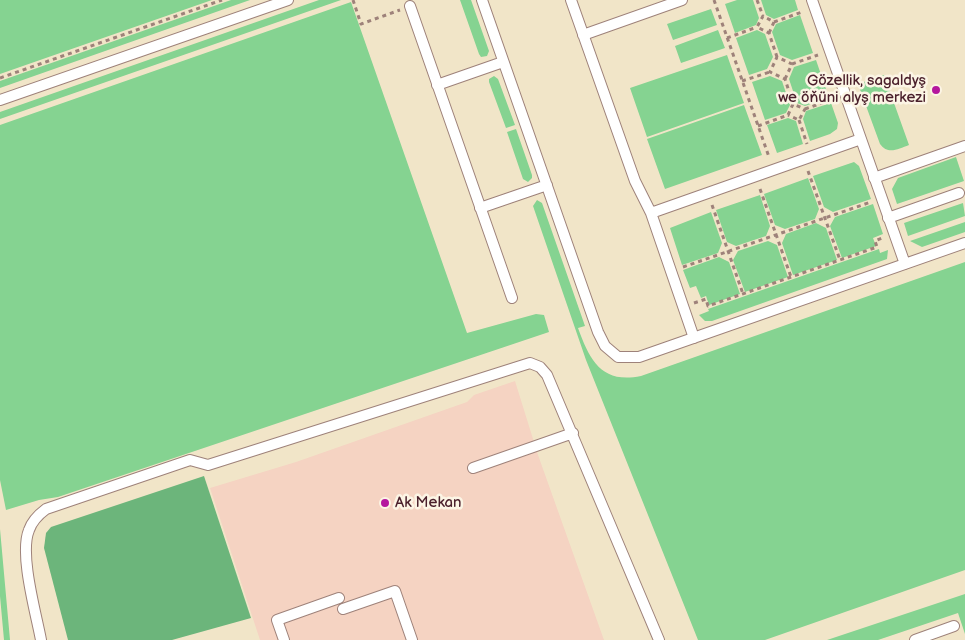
<!DOCTYPE html>
<meta charset="utf-8">
<style>
body{margin:0}
canvas{display:block;background:#f1e5c8}
</style>
<canvas width="965" height="640"></canvas>
<script>
const g = document.querySelector('canvas').getContext('2d');
g.lineJoin = 'round';
function fillPath(path, color) { g.fillStyle = color; g.fill(path, 'evenodd'); }
function trace(path, color, width, dash) { g.strokeStyle = color; g.lineWidth = width; g.lineCap = dash ? 'butt' : 'round'; g.setLineDash(dash || []); g.stroke(path); }
function write(font, color, halo, rows, align = 'center') {
  g.font = font + ' "Balsamiq Sans",sans-serif'; g.lineWidth = 5; g.setLineDash([]); g.textBaseline = 'middle'; g.strokeStyle = halo; g.fillStyle = color; for (const [text, x, y, turn = 0] of rows) {
    g.save(); g.translate(x, y); g.rotate((+turn || 0) * Math.PI / 180); g.textAlign = isNaN(turn) ? turn : align; if (halo) g.strokeText(text, 0, 0); g.fillText(text, 0, 0); g.restore();
  }
}
fillPath(new Path2D(`
 M515 381 538 455 604 640H260L210 488 296 462 467 402 474 395Z`), '#f5d3c2');
fillPath(new Path2D(`
 M0 0H212L0 74Z
 M231 0H250L0 88V81Z
 M319 0H341L0 119V112Z
 M460 0H471L489 51 487 56 481 57 479 54Z
 M737 0H753L759 18 756 25 735 33 725 4Z
 M761 0H795L798 10 774 19 766 15Z
 M351 2 467 333 536 314 544 315 549 332 58 497 39 500 6 510 0 480V125Z
 M711 9 717 25 673 40 667 24Z
 M800 15 813 53 792 60 780 55 772 32 776 24Z
 M718 30 725 48 681 63 675 46Z
 M757 30 765 34 773 57 767 69 749 75 736 38Z
 M727 55 744 103 647 137 630 88Z
 M816 60 829 98 805 106 797 103 789 79 794 67Z
 M884 75 909 145C898 149 888 155 880 144L858 84Z
 M494 76 498 79 515 125 506 128 489 82V79Z
 M770 76 782 81 790 105 786 113 765 120 752 82Z
 M831 103 838 123 837 129 830 134 810 141 803 119 806 111Z
 M744 105 762 155 665 189 647 139Z
 M788 118 796 121 803 144 777 153 767 125Z
 M516 129 532 175V178L528 182 523 179 507 132Z
 M956 157 964 181 897 204 892 189 898 178Z
 M854 162 859 166 871 199 833 212 824 207 813 176Z
 M808 178 819 209 815 219 785 229 775 225 764 194Z
 M760 195 770 226 766 236 736 246 727 242 716 210Z
 M537 200 542 203 585 326 578 328C590 361 602 384 641 376L965 262V570L765 640H698L586 360 533 206Z
 M963 203 965 216 908 236 904 223Z
 M873 204 883 234 873 238 876 246 842 258 830 226 835 217Z
 M711 212 722 243 718 253 682 265 670 228Z
 M965 222V232L922 247 910 241Z
 M816 223 826 228 837 260 793 275 782 243 786 234Z
 M768 241 777 245 788 277 745 292 733 260 738 251Z
 M879 249 880 253 888 250 887 259 712 321H705L699 315 709 311 708 309Z
 M719 257 729 262 740 294 709 305 706 296 701 298 696 286 690 288 683 270Z
 M0 529 10 640H4L0 596Z
 M965 594V634L958 613 878 640H827Z`), '#85d391');
fillPath(new Path2D(`
 M204 476 251 618 172 640H68L44 548 46 533 51 527Z`), '#6cb57b');
const service = new Path2D(`
 M482 0 598 332 605 346 618 357H639L965 243
 M571 0 635 181 651 213 694 338
 M812 0 905 264
 M410 6 512 298
 M583 35 682 0
 M437 85 503 62
 M0 100 288 0
 M874 178 965 146
 M480 208 547 185
 M651 213 861 139
 M888 218 959 193
 M473 468 573 433
 M343 609 395 591 412 640
 M41 640C36 613 19 554 29 530 32 521 38 515 46 509L190 460 208 465 530 363 540 367 547 375 659 640
 M284 640 277 620 339 598
 M915 640 954 626`);
trace(service, '#9e827a', 12);
trace(new Path2D(`
 M353 0 361 24 400 10
 M714 0 769 157
 M757 0 763 16
 M774 22 802 12
 M769 33 774 22 763 16 757 27 769 33 777 57
 M727 38 757 27
 M792 64 818 55
 M0 78 222 0
 M785 79 792 64 777 57 770 72 785 79 793 104
 M742 81 770 72
 M805 109 833 99
 M799 120 807 144
 M758 126 788 115 793 104 805 109 799 120 788 115
 M808 171 840 260
 M760 189 791 277
 M712 205 743 294
 M683 267 871 202
 M694 303 706 299 708 306 877 247 875 241 882 238`), '#9e827a', 3, [4, 4]);
trace(service, '#fff', 10);
for (const [x, y, r, color] of [
 [936,90,5,"#b5179e"],
 [385,503,5,"#b5179e"]
]) { const dot = new Path2D(); dot.arc(x, y, r, 0, 2 * Math.PI); g.fillStyle = color; g.fill(dot); trace(dot, '#fcf5e5', 2); }
write('15px', '#4a1f2b', '#fcf5e5', [
 ["Gözellik, sagaldyş",926,81],
 ["we öňüni alyş merkezi",926,98],
 ["Ak Mekan",395,503,"left"]
], 'right');
</script>
